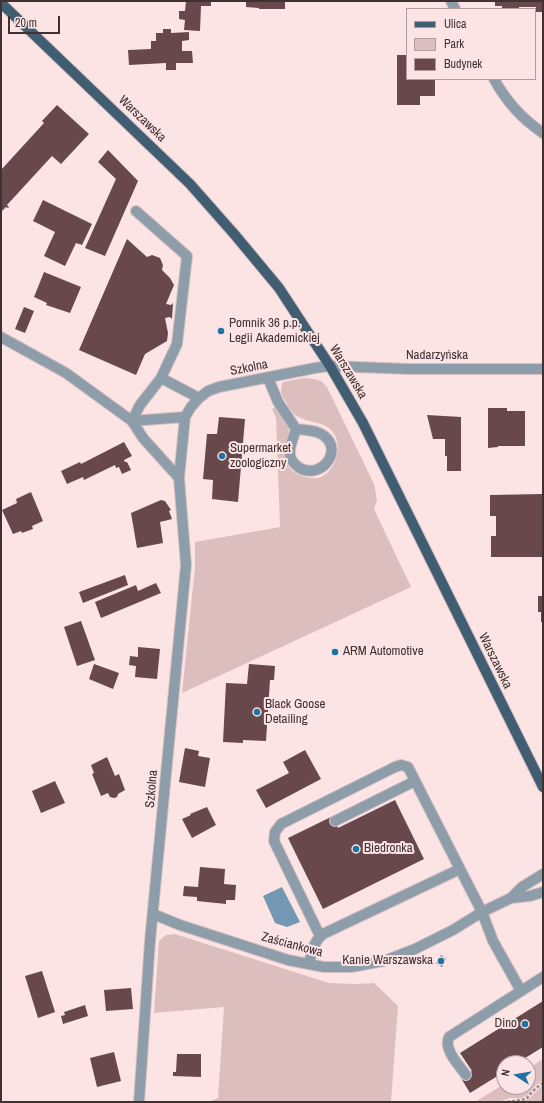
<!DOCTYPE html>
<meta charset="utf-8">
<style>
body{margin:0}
#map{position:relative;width:544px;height:1103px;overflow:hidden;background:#fce4e5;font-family:"Archivo Narrow",sans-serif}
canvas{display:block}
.frame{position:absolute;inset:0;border:2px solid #3f3031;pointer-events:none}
.legend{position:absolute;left:406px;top:8px;width:130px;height:72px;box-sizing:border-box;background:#fce4e5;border:1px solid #b09c9d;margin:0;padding:5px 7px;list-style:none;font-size:12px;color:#3f3031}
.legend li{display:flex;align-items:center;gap:8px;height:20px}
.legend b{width:20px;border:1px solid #b09c9d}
.north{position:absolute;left:496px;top:1055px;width:40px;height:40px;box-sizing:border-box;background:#fce4e5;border:1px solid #b09c9d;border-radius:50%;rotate:282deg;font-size:11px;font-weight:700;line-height:16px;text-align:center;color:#3f3031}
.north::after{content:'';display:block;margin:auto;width:14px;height:18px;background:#1f73a4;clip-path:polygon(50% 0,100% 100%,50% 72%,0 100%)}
.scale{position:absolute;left:8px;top:16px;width:52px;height:18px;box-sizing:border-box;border:2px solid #3f3031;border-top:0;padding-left:5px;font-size:12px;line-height:14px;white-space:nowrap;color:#3f3031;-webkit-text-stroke:3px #fce4e5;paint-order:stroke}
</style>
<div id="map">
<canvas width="544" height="1103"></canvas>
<div class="frame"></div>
<ul class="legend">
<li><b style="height:5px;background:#405d72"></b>Ulica</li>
<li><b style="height:11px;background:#ddbebf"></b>Park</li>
<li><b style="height:11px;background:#68484a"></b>Budynek</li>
</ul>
<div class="north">N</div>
<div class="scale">20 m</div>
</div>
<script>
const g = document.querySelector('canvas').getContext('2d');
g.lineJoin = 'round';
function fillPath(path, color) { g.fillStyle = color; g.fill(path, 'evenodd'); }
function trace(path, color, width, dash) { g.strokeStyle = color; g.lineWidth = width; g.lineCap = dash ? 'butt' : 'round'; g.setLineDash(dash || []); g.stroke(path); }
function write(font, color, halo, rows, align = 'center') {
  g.font = font + ' "Archivo Narrow",sans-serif'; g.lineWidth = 4; g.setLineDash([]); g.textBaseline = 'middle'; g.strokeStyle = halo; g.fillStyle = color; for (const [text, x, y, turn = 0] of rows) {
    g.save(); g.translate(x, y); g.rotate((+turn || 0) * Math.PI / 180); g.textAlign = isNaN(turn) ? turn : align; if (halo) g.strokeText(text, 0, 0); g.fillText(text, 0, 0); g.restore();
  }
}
fillPath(new Path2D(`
 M304 378 314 379 321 381 327 387 374 484 377 500 374 509 411 587 182 693 195 567V542L280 527 276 418 272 409 275 407C281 414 289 421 289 430 289 436 285 442 285 448 283 460 288 471 300 475 305 478 315 479 321 477 337 470 344 443 331 430 322 421 308 423 297 416 291 413 288 405 284 399 281 394 280 388 283 382Z
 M175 934 329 983 355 984 374 983 398 1006 391 1102H208L218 1098 224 1007 154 1013 159 941 166 935Z
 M543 1059V1081L536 1085 529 1094 522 1098H509L500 1102H475L504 1084V1087H528V1069Z
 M541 1086H543V1102H523L531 1097Z`), '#ddbebf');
fillPath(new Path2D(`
 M282 887 300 922 287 927 275 923 263 896Z`), '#7398b3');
fillPath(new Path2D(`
 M186 1H211V6H201L200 31 184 30 185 20 179 19V11H185Z
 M246 1H285V9H259V8L246 7Z
 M495 1H543V12H536V7H519V9H502V6H495Z
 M163 29H171V33L189 32V40L182 41V51H192L193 63H176V70H166V63L129 65 128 50 151 49V41H156V33H163Z
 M397 55H407V79H435V96H420V105H397Z
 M57 105 89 134 61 164 52 156 7 205 9 207 8 208 6 207 1 212V170L44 123 42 121Z
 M108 150 138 181 105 256 85 248 116 179 98 162Z
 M43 200 92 224 82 245 76 243 65 266 44 256 55 232 33 221Z
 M127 239 147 257 152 255 160 258 163 265 162 270 170 278 174 285 166 304 171 305 173 303 172 319 170 317 165 318 168 333 167 341 145 354 136 375 79 350Z
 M44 272 81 287 70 313 46 305 47 303 34 297Z
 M24 307 34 311 25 333 15 329Z
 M488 408H507V411H525V446H498V447L488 448Z
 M427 415 461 417V471H447V456H445V439H433Z
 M219 417 245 419 238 502 212 499 213 480 203 479 207 434H217Z
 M124 442 132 456 124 460 125 462H127L131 470 122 474 119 467 116 468 115 465 84 480 83 477 67 484 61 471 80 462 81 464Z
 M31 492 43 521 32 526 33 529 22 533 21 531 13 534 2 510 17 503 16 499Z
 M543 494V557H491V536H496V516H490V495Z
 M161 500 165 501 171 510 169 511 172 519 160 522 163 543 137 548 131 513Z
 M125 575 128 585 83 603 79 592Z
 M156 583 161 593 101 618 95 602 136 585 138 591Z
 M538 596H543V622H541V612H538Z
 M81 621 95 660 77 666 64 627Z
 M138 647 160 649 157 679 135 677 136 666 129 665 130 656 138 657Z
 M94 664 119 673 113 689 89 679Z
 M249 664 275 666 274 680H270L266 741 243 740V743L223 742 226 683 247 684Z
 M185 748 199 751 198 756 210 758 205 787 179 782Z
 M305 750 321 779 266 808 256 790 289 773 283 762Z
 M107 757 115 776 119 774 125 790 118 794 117 797 114 798 110 797 108 793 101 796 92 774 94 773 91 765Z
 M55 781 65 803 41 813 32 791Z
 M395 800 424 859 323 909 288 838 333 816 338 828Z
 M207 807 216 825 192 838 182 819 191 815 190 814Z
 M200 867 225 869 224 884 236 885 235 900H226V904L197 901V897L183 896 184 886 198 887Z
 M441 955 446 959 442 967 436 963Z
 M42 971 55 1012 38 1018 25 976Z
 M131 988 133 1009 106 1011 104 990Z
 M543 1001V1047L517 1063H504V1072L470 1093 461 1078 472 1071 460 1053Z
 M85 1005 88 1016 63 1024 61 1016 65 1015 64 1012Z
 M114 1052 121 1081 97 1087 90 1058Z
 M177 1054H201V1077L173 1076V1072H176Z`), '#68484a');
const minor = new Path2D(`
 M451 1 455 9
 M494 79C506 101 522 119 543 133
 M136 211 187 256 177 344 161 378 199 398
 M1 337 66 373 132 421 185 417
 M161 378 140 405 132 421 143 438 179 478
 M268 378 278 402 296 429C292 443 284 456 297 466 318 483 346 451 323 435 316 430 305 430 296 429
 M335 821 415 781
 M511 898 530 896 543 892
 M153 914 180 925 288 960 324 967H351L384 961 415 949 453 930 482 912 511 898 522 887 543 874
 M320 936 274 841 275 832 281 824 395 767 401 765 408 767 460 869
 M309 964C312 952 313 942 323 934L460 869 482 912 493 941 521 991
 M466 1075C459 1065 443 1049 449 1037L543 977
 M139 1102 150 941 186 565 179 478 185 417 191 407 199 398 208 391 219 387 315 368 330 366 409 369H543`);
const major = new Path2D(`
 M1 3 190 184 235 235 279 288 330 366 363 423 543 787`);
trace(minor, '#d6c0c1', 12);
trace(major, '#d6c0c1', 12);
trace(new Path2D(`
 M507 1102 526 1099 536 1088 543 1083`), '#9f8c8d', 2.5, [3, 2]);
trace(minor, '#8d9da9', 10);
trace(major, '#405d72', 10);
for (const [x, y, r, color] of [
 [221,331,4,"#1f73a4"],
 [222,456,4,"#1f73a4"],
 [335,652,4,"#1f73a4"],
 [257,712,4,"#1f73a4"],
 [356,849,4,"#1f73a4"],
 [441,961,4,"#1f73a4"],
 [525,1024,4,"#1f73a4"]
]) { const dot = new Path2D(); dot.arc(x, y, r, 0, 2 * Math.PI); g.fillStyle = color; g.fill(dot); trace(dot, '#fce4e5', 1.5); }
write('13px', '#3f3031', '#fce4e5', [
 ["Warszawska",142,119,44],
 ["Nadarzyńska",437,356],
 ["Szkolna",249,368,-11],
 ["Warszawska",348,372,59],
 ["Warszawska",495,661,64],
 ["Szkolna",152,789,-85],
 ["Zaściankowa",292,945,15]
]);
write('13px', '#3f3031', '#fce4e5', [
 ["Pomnik 36 p.p.",229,324],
 ["Legii Akademickiej",229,339],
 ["Supermarket",230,449],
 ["zoologiczny",230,464],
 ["ARM Automotive",343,652],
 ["Black Goose",265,705],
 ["Detailing",265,720],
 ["Biedronka",364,849],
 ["Kanie Warszawska",433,961,"right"],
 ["Dino",517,1024,"right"]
], 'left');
</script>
